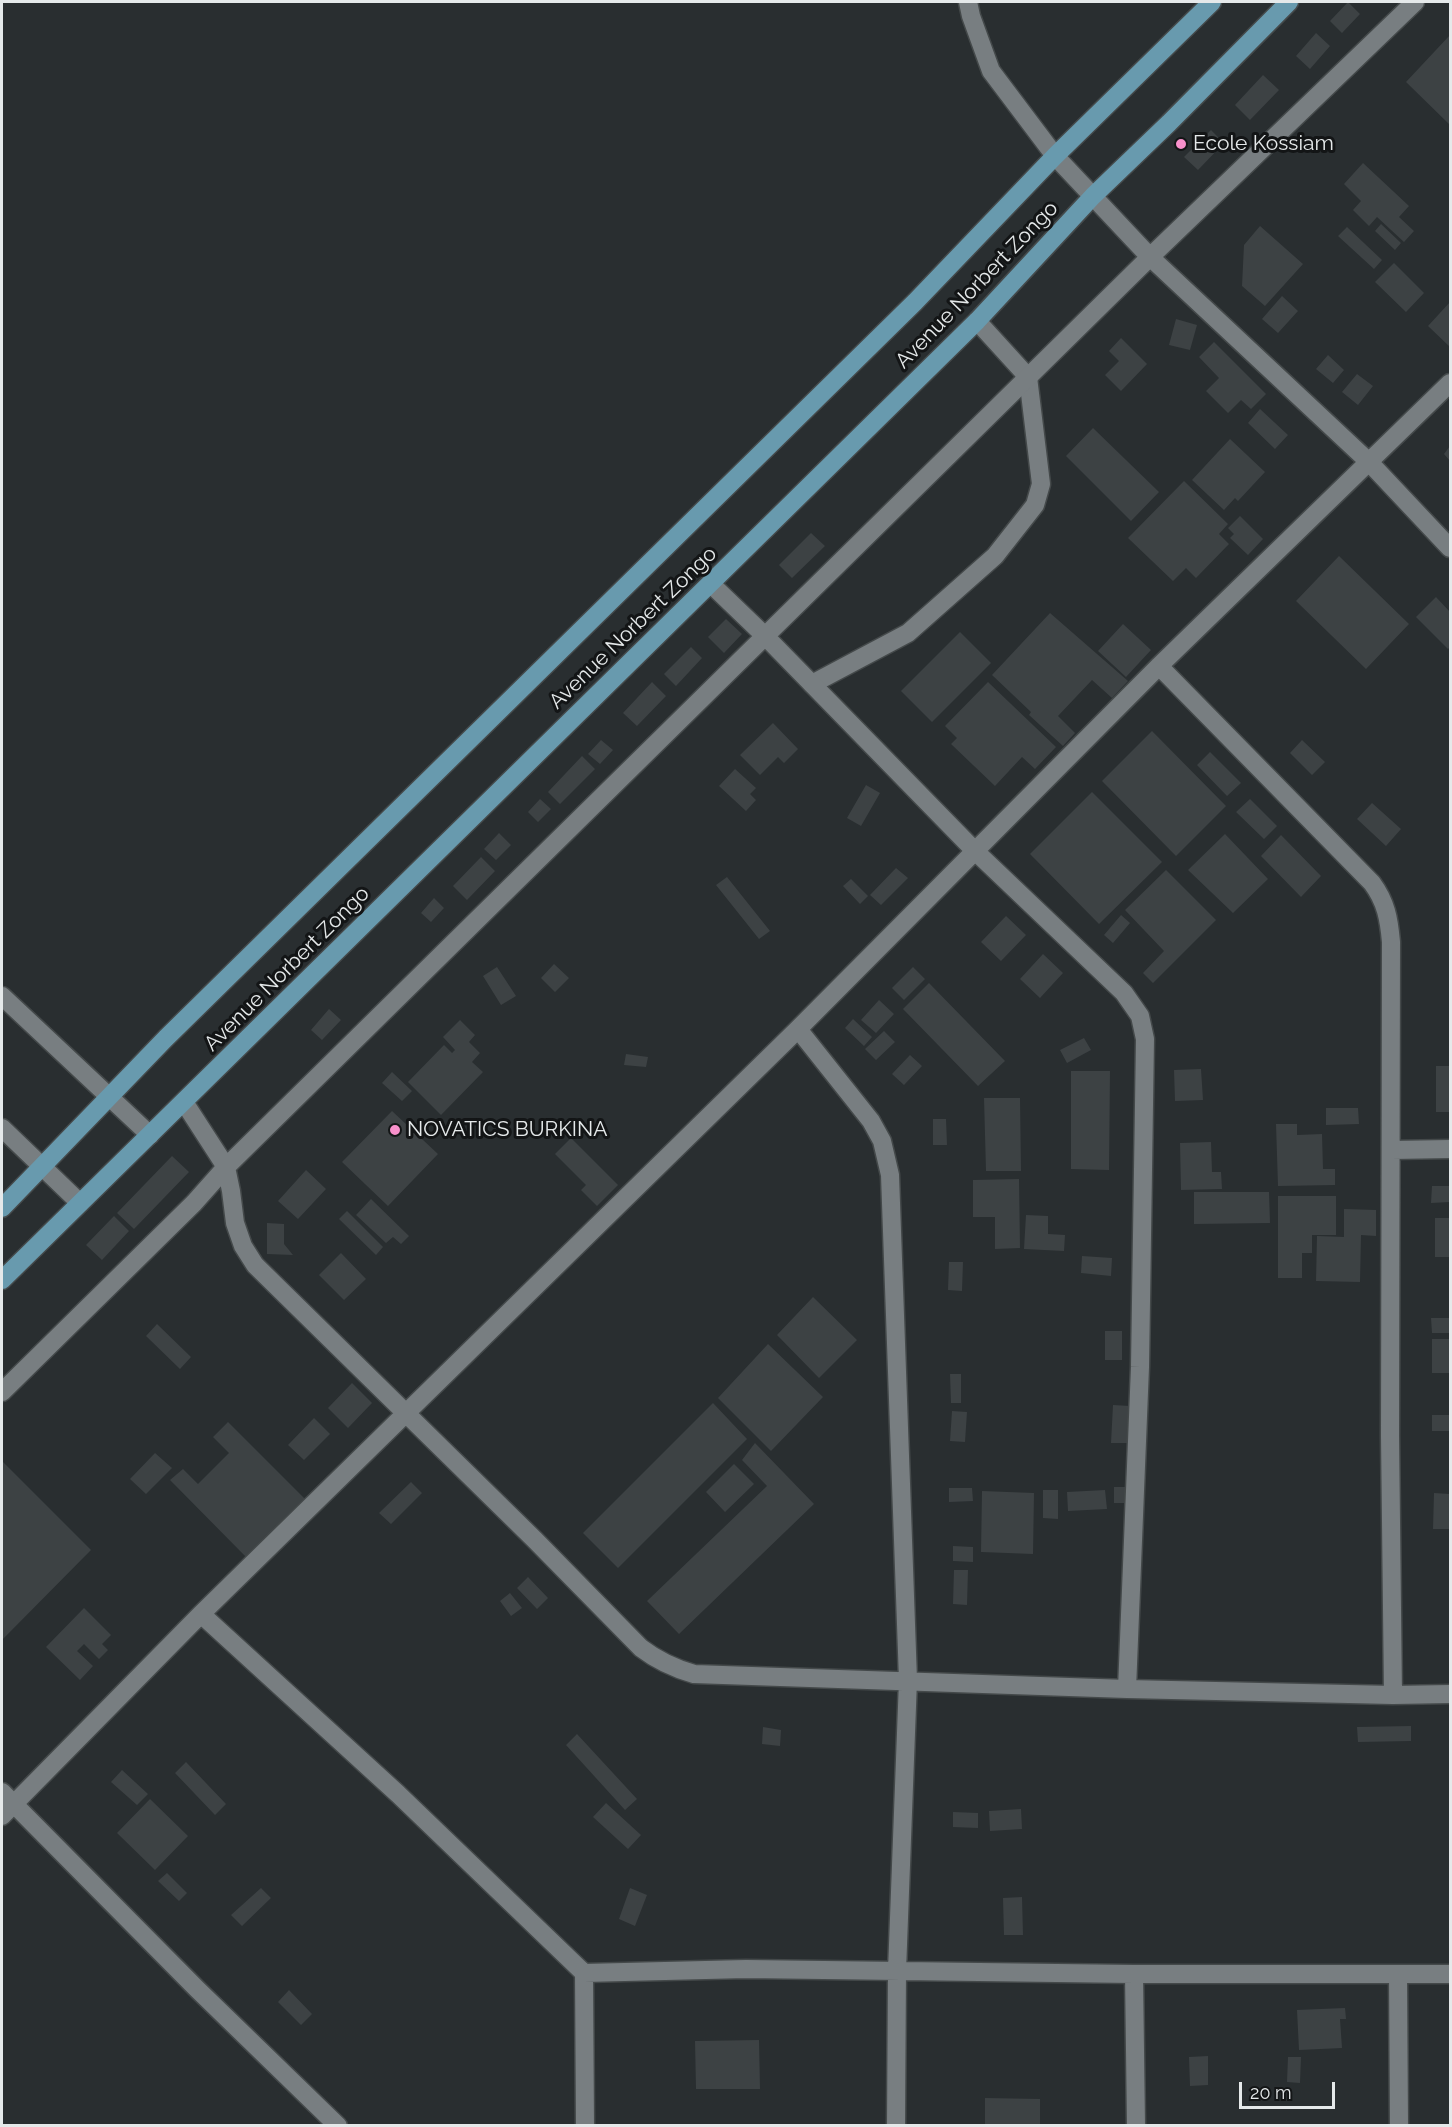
<!DOCTYPE html>
<style>
body{margin:0}
#map{position:relative;width:1452px;height:2127px;overflow:hidden;background:#292e30;font-family:Raleway,sans-serif}
canvas{display:block}
.frame{position:absolute;inset:0;border:3px solid #e5e9ea;pointer-events:none}
.scale{position:absolute;left:1239px;top:2082px;width:96px;height:27px;box-sizing:border-box;border:3px solid #e5e9ea;border-top:0;padding-left:8px;font-size:18px;line-height:21px;white-space:nowrap;color:#e5e9ea;-webkit-text-stroke:4px #131516;paint-order:stroke}
</style>
<div id="map">
<canvas width="1452" height="2127"></canvas>
<div class="frame"></div>
<div class="scale">20 m</div>
</div>
<script>
const g = document.querySelector('canvas').getContext('2d');
g.lineJoin = 'round';
function fillPath(path, color) { g.fillStyle = color; g.fill(path, 'evenodd'); }
function trace(path, color, width, dash) { g.strokeStyle = color; g.lineWidth = width; g.lineCap = dash ? 'butt' : 'round'; g.setLineDash(dash || []); g.stroke(path); }
function write(font, color, halo, rows, align = 'center') {
  g.font = font + ' Raleway,sans-serif'; g.lineWidth = 6; g.setLineDash([]); g.textBaseline = 'middle'; g.strokeStyle = halo; g.fillStyle = color; for (const [text, x, y, turn = 0] of rows) {
    g.save(); g.translate(x, y); g.rotate((+turn || 0) * Math.PI / 180); g.textAlign = isNaN(turn) ? turn : align; if (halo) g.strokeText(text, 0, 0); g.fillText(text, 0, 0); g.restore();
  }
}
fillPath(new Path2D(`
 M1348 2 1360 14 1342 33 1330 21Z
 M1316 33 1330 46 1310 69 1296 56Z
 M1450 35V125L1406 82Z
 M1263 75 1279 90 1250 120 1235 105Z
 M1211 130 1224 143 1198 170 1184 157Z
 M1363 163 1409 206 1399 217 1414 231 1404 242 1377 217 1369 226 1353 210 1361 201 1344 184Z
 M1381 224 1401 243 1395 250 1375 231Z
 M1260 226 1303 264 1265 306 1242 286 1244 245Z
 M1347 227 1382 260 1374 269 1338 236Z
 M1394 263 1424 293 1406 312 1375 282Z
 M1282 296 1298 311 1278 333 1262 319Z
 M1450 302V347L1428 326Z
 M1176 319 1197 325 1190 350 1169 345Z
 M1121 338 1147 364 1121 391 1105 375 1119 361 1109 351Z
 M1214 342 1266 394 1251 409 1241 400 1228 413 1206 391 1219 378 1199 357Z
 M1328 355 1344 370 1333 383 1316 369Z
 M1357 374 1373 386 1358 405 1342 392Z
 M1260 409 1288 435 1275 449 1248 423Z
 M1093 428 1159 492 1131 521 1066 456Z
 M1230 439 1265 472 1238 501 1235 498 1224 510 1192 480Z
 M1450 446V461L1444 454Z
 M1184 481 1228 524 1219 534 1229 544 1196 578 1186 568 1173 581 1128 538Z
 M1240 516 1263 539 1248 555 1230 538 1234 534 1228 528Z
 M811 533 825 546 792 578 779 565Z
 M1339 556 1409 624 1366 669 1296 601Z
 M1436 597 1450 612V647L1448 649 1416 617Z
 M1050 613 1128 681 1112 698 1092 680 1058 716 1075 733 1063 746 1029 715 1031 712 992 675Z
 M726 619 742 634 724 653 708 637Z
 M1123 624 1151 650 1126 677 1098 651Z
 M960 632 991 663 932 722 901 691Z
 M691 647 702 658 676 686 664 674Z
 M652 682 666 696 637 726 623 713Z
 M988 682 1056 747 1035 769 1022 757 995 786 951 744 957 738 945 726Z
 M773 723 798 749 784 763 778 757 760 775 740 755Z
 M1152 731 1226 806 1176 856 1102 781Z
 M601 740 613 750 600 764 588 754Z
 M1302 740 1325 762 1312 775 1290 753Z
 M1210 752 1241 783 1227 796 1197 765Z
 M582 756 595 769 560 804 548 792Z
 M735 769 756 788 750 794 756 800 746 811 719 786Z
 M866 785 880 793 861 826 847 818Z
 M1092 792 1162 862 1099 924 1030 854Z
 M540 799 551 809 538 822 528 812Z
 M1250 799 1277 826 1264 839 1236 812Z
 M1372 803 1401 829 1386 846 1357 819Z
 M499 833 511 845 496 860 484 849Z
 M1225 834 1268 879 1233 913 1188 870Z
 M1281 835 1321 876 1301 897 1261 856Z
 M481 857 495 871 467 900 453 886Z
 M896 868 908 878 881 905 870 895Z
 M1166 870 1216 920 1153 983 1143 973 1164 951 1125 910Z
 M727 877 770 931 759 939 716 885Z
 M851 879 868 896 860 904 843 886Z
 M434 898 444 908 431 922 421 913Z
 M1121 915 1130 923 1113 943 1104 935Z
 M1006 916 1026 935 1001 961 981 942Z
 M1043 954 1063 973 1040 998 1020 979Z
 M554 964 569 978 555 992 541 978Z
 M497 967 516 996 501 1005 483 976Z
 M913 967 925 979 904 1000 892 988Z
 M929 983 1005 1061 978 1086 903 1009Z
 M879 1000 894 1014 876 1033 861 1020Z
 M329 1009 341 1020 322 1040 311 1030Z
 M853 1019 872 1037 864 1046 845 1028Z
 M460 1020 475 1035 469 1042 480 1053 472 1062 483 1072 441 1115 408 1082 444 1045 452 1053 455 1050 443 1037Z
 M884 1031 895 1042 876 1060 865 1049Z
 M1084 1038 1091 1050 1067 1063 1060 1050Z
 M626 1054 648 1057 646 1067 624 1065Z
 M910 1055 922 1066 904 1085 892 1074Z
 M1436 1066H1450V1112H1436Z
 M1201 1069 1203 1100 1175 1101 1174 1070Z
 M1071 1071H1110L1109 1170 1071 1169Z
 M392 1072 412 1091 402 1101 382 1083Z
 M984 1098H1020L1021 1171H986Z
 M1326 1108H1358L1359 1124 1326 1125Z
 M392 1111 438 1154 388 1206 342 1162Z
 M933 1119H946L947 1145H933Z
 M1276 1124H1297V1135L1322 1134 1323 1169H1335V1185L1278 1186Z
 M571 1138 618 1185 597 1206 581 1190 586 1185 555 1154Z
 M1211 1142 1212 1172H1221L1222 1189 1181 1190 1180 1143Z
 M172 1156 189 1172 134 1229 117 1213Z
 M306 1170 326 1189 298 1219 278 1201Z
 M1019 1179 1020 1248 995 1249V1217H973V1180Z
 M1432 1186H1450V1202L1431 1203Z
 M1194 1192H1269L1270 1223 1194 1224Z
 M1278 1196H1336V1235H1312V1253H1302V1278H1278Z
 M371 1199 409 1236 401 1244 393 1237 386 1243 356 1215Z
 M1344 1209 1376 1210V1236L1361 1235 1360 1282 1316 1281 1317 1236 1344 1237Z
 M347 1211 383 1247 376 1255 339 1219Z
 M1026 1215 1048 1216V1234L1065 1235 1064 1251 1024 1249Z
 M114 1216 129 1231 102 1260 86 1245Z
 M1435 1218H1450V1257H1435Z
 M267 1223 284 1224V1244L293 1255 267 1254Z
 M341 1253 366 1279 344 1300 319 1275Z
 M1082 1256 1112 1258 1111 1276 1081 1273Z
 M949 1262H963L962 1291 948 1290Z
 M813 1297 857 1340 819 1378 777 1335Z
 M1431 1318H1450V1333H1432Z
 M157 1324 191 1357 180 1369 146 1336Z
 M1105 1331H1122V1360H1105Z
 M1432 1339H1450V1373H1432Z
 M768 1344 823 1397 771 1451 718 1398Z
 M950 1374H961V1403H951Z
 M352 1383 372 1403 348 1428 328 1408Z
 M713 1403 747 1439 618 1568 583 1533Z
 M1113 1405 1130 1406 1128 1443H1111Z
 M952 1411 967 1412 965 1442 950 1441Z
 M1432 1415H1450V1431H1432Z
 M314 1418 330 1434 304 1460 288 1445Z
 M228 1422 305 1499 246 1557 170 1480 183 1469 198 1484 229 1453 213 1437Z
 M755 1443 814 1504 679 1634 647 1601 767 1486 742 1460Z
 M155 1453 172 1468 146 1494 130 1479Z
 M2 1461 91 1550 2 1640Z
 M734 1464 754 1484 725 1512 706 1492Z
 M411 1482 422 1493 391 1524 379 1513Z
 M1114 1487H1130L1129 1503H1114Z
 M949 1488H972L973 1501 949 1502Z
 M1043 1490H1058V1519L1043 1518Z
 M1105 1490 1107 1509 1068 1511 1067 1492Z
 M982 1491 1034 1493 1033 1554 981 1552Z
 M1434 1493 1450 1494V1529H1433Z
 M953 1546 973 1547V1562L953 1561Z
 M954 1570H968L967 1605 953 1604Z
 M528 1577 548 1598 537 1609 517 1588Z
 M510 1593 522 1608 511 1616 500 1601Z
 M84 1608 111 1635 102 1644 108 1650 99 1659 84 1644 77 1651 93 1666 80 1680 46 1647Z
 M1411 1726V1741L1358 1742 1357 1727Z
 M763 1727 781 1730 780 1746 762 1744Z
 M577 1734 637 1799 625 1810 566 1745Z
 M186 1762 226 1804 215 1815 175 1773Z
 M122 1770 148 1794 137 1805 111 1782Z
 M150 1799 188 1836 155 1870 117 1833Z
 M606 1803 641 1835 628 1849 593 1817Z
 M1021 1809 1022 1829 990 1831 989 1811Z
 M953 1812 978 1813V1828L953 1827Z
 M167 1873 187 1893 179 1901 158 1881Z
 M261 1888 271 1898 242 1926 231 1915Z
 M630 1888 647 1895 635 1926 619 1919Z
 M1022 1897 1023 1935H1004L1003 1898Z
 M289 1990 312 2014 301 2025 278 2002Z
 M1345 2008 1346 2019H1340L1342 2048 1299 2050 1297 2010Z
 M759 2040 760 2089H696L695 2041Z
 M1208 2056V2085L1190 2086 1189 2057Z
 M1288 2057H1301L1300 2083 1287 2082Z
 M985 2098 1040 2099V2126H985Z`), '#3d4244');
const lane = new Path2D(`
 M812 684 908 633 995 556 1035 505 1041 484 1028 377 977 321`);
const street = new Path2D(`
 M968 2 971 16 991 71 1055 156 1150 257 1369 462 1450 548
 M711 584 765 636 974 850 1124 993 1140 1016 1145 1039 1140 1367 1127 1689
 M1159 666 1372 883C1386 902 1389 919 1391 942L1390 1435 1393 1695
 M2 996 150 1135
 M798 1029 871 1121 882 1141 890 1175 908 1680 897 1971 896 2126
 M184 1102 226 1167 231 1191 235 1223 243 1246 255 1265 535 1540 641 1648C658 1661 673 1668 694 1674L1127 1689 1393 1695 1450 1694
 M2 1128 80 1203
 M1392 1150 1450 1149
 M2 1392 194 1203 226 1167 1150 257 1415 2
 M201 1614 398 1794 584 1973 746 1969 1134 1974H1450
 M2 1792 197 1989 338 2126
 M2 1816 201 1614 798 1029 1159 666 1450 383
 M584 1973 585 2126
 M1134 1974 1136 2126
 M1398 1974 1399 2126`);
const primary = new Path2D(`
 M2 1208 166 1038 915 302 1055 156 1212 2
 M2 1280 977 321 1093 196 1169 123 1289 2`);
trace(lane, '#44494a', 21);
trace(street, '#44494a', 21);
trace(primary, '#44494a', 21);
trace(lane, '#787e81', 18);
trace(street, '#787e81', 18);
trace(primary, '#689aae', 18);
for (const [x, y, r, color] of [
 [1181,144,6,"#f890cb"],
 [395,1130,6,"#f890cb"]
]) { const dot = new Path2D(); dot.arc(x, y, r, 0, 2 * Math.PI); g.fillStyle = color; g.fill(dot); trace(dot, '#131516', 2); }
write('21px', '#e5e9ea', '#131516', [
 ["Ecole Kossiam",1193,144],
 ["NOVATICS BURKINA",407,1130]
], 'left');
write('21px', '#e5e9ea', '#131516', [
 ["Avenue Norbert Zongo",977,285,-46],
 ["Avenue Norbert Zongo",633,628,-44],
 ["Avenue Norbert Zongo",287,969,-45]
]);
</script>
